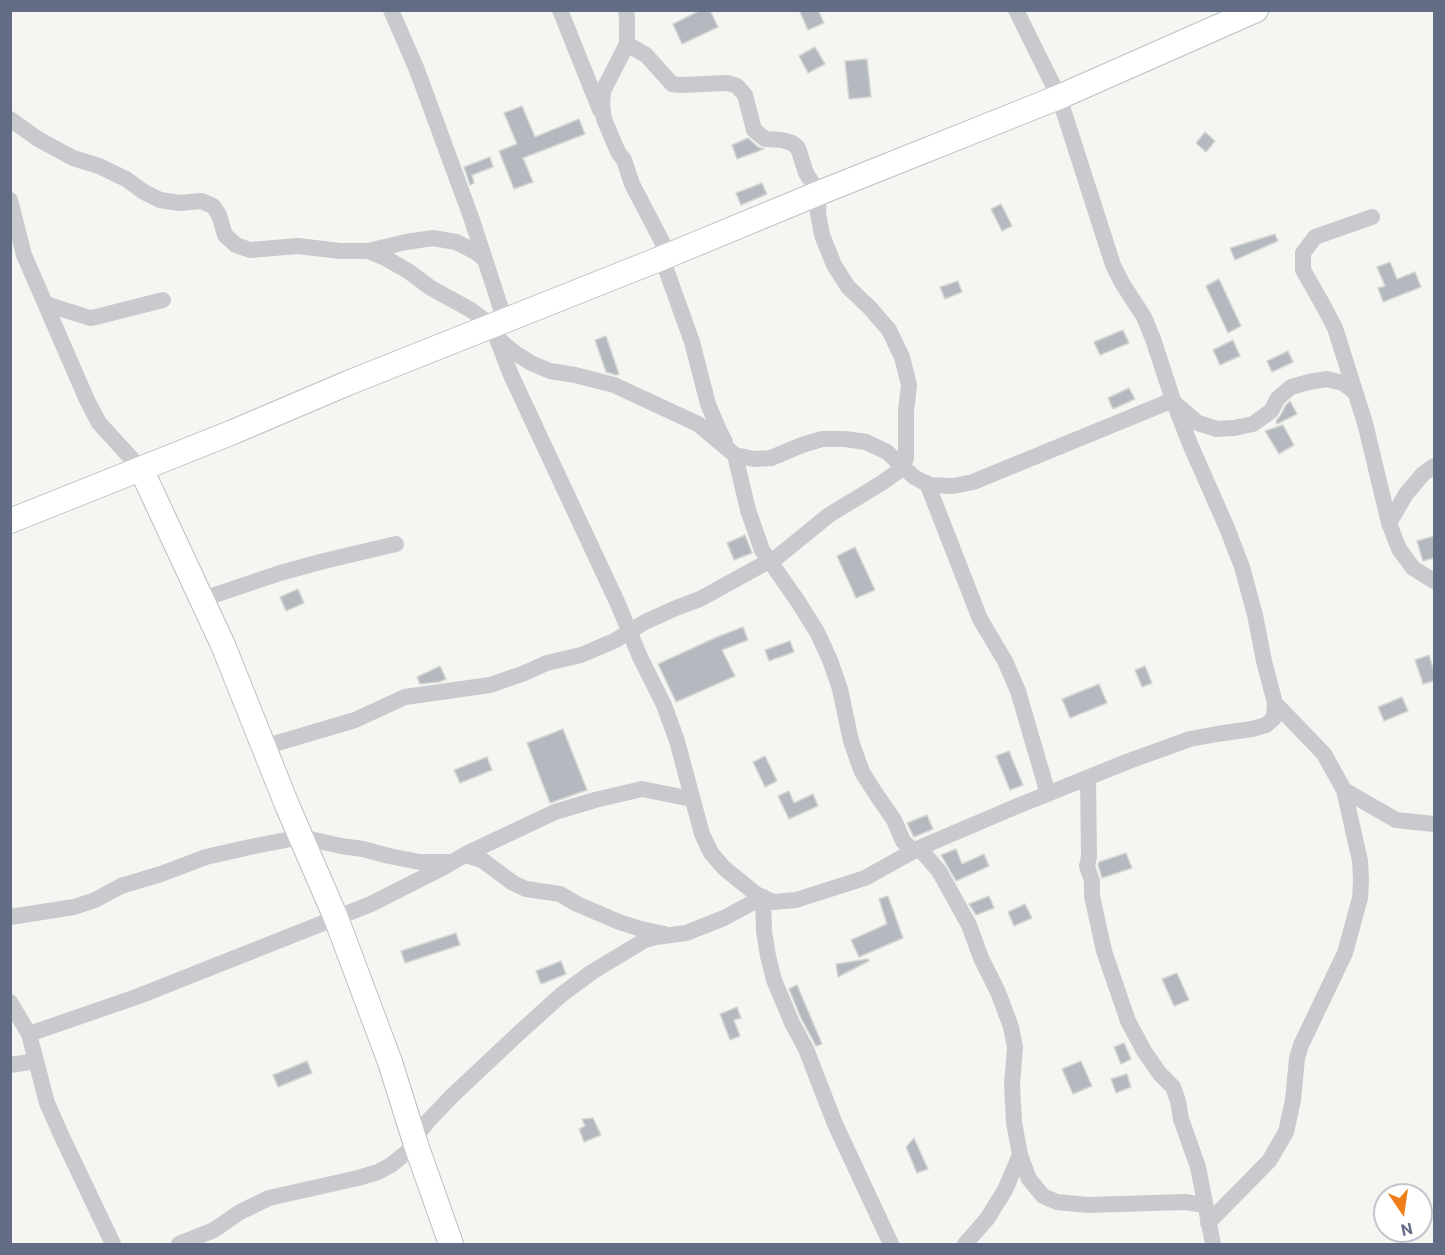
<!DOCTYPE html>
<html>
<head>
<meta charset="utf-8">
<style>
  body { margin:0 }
  #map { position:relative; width:1445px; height:1255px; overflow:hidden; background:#f5f6f2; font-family:Roboto,sans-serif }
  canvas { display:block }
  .frame { position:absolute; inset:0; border:12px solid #626d85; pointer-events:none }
  .north { position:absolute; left:1373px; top:1183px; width:60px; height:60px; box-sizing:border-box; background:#fff; border:2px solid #c0c5ce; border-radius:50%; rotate:167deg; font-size:16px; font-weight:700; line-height:24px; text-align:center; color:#626d85 }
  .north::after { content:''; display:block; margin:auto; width:21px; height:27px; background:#ef7d18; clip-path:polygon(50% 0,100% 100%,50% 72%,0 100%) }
</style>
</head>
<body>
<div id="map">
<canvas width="1445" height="1255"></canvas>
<div class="frame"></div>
<div class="north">N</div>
</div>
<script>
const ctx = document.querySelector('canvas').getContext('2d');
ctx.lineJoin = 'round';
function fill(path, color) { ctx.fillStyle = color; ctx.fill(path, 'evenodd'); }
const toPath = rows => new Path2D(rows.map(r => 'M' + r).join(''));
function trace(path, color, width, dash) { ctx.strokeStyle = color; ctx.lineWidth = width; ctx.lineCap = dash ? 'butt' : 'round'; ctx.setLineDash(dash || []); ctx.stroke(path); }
const building = toPath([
  [701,10,710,10,718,27,682,44,673,24,701,10],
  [799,10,818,10,824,23,808,30,799,10],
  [815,47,825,64,808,73,799,56,815,47],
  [867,59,871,97,849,99,845,61,867,59],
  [522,106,535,137,579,119,585,134,523,158,533,182,514,189,499,151,517,144,504,113,522,106],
  [1205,132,1215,141,1206,152,1196,143,1205,132],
  [748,138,758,147,764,149,737,159,732,145,748,138],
  [490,157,493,167,472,175,474,183,470,185,464,167,490,157],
  [762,183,767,194,741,205,736,193,762,183],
  [1001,204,1012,226,1002,231,991,209,1001,204],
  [1275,234,1278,241,1235,260,1230,248,1275,234],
  [1390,262,1397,279,1415,272,1421,287,1383,302,1378,288,1385,286,1377,267,1390,262],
  [1219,279,1241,326,1228,333,1206,286,1219,279],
  [958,281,962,292,945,299,940,287,958,281],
  [1123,330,1129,343,1100,355,1094,342,1123,330],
  [606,336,619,374,616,375,606,372,595,340,606,336],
  [1233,340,1240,356,1220,365,1213,350,1233,340],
  [1288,351,1293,362,1272,372,1267,361,1288,351],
  [1129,388,1135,399,1113,409,1108,398,1129,388],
  [1290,401,1297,414,1277,424,1276,421,1280,416,1286,405,1290,401],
  [1283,425,1294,445,1279,454,1265,431,1283,425],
  [745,535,752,553,734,560,727,543,745,535],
  [1434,536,1434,558,1423,561,1417,541,1434,536],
  [855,547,875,590,856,598,837,556,855,547],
  [298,589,304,603,286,611,280,597,298,589],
  [743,627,748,640,722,650,735,676,676,702,658,664,717,637,743,627],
  [790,641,794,652,769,661,765,650,790,641],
  [1429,655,1434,671,1434,681,1423,684,1415,660,1429,655],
  [440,666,446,679,439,682,420,684,417,677,440,666],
  [1145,666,1152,683,1142,687,1135,670,1145,666],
  [1099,684,1107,703,1070,718,1062,699,1099,684],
  [1402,697,1408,711,1384,721,1378,707,1402,697],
  [563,729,587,790,550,803,527,743,563,729],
  [1009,751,1023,785,1010,790,996,756,1009,751],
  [765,756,777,781,765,787,753,762,765,756],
  [487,757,492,770,460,783,454,770,487,757],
  [789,791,794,803,813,794,818,806,789,819,778,796,789,791],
  [927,815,933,829,914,837,907,823,927,815],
  [956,849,962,864,984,854,989,866,956,881,941,855,956,849],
  [1126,853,1132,868,1102,878,1098,865,1099,862,1126,853],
  [888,896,903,938,859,957,851,940,887,924,879,899,888,896],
  [989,896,994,908,976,915,969,904,989,896],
  [1025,904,1032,918,1014,926,1008,912,1025,904],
  [456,933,460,945,405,963,401,951,456,933],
  [868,959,869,961,838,977,836,964,868,959],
  [561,961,566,974,541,984,536,971,561,961],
  [1177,973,1189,1000,1174,1006,1162,979,1177,973],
  [797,985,822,1044,816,1046,801,1018,789,989,797,985],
  [737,1007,741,1018,734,1020,740,1036,730,1040,720,1014,737,1007],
  [1124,1043,1131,1059,1121,1064,1114,1047,1124,1043],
  [307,1061,312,1073,278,1087,273,1075,307,1061],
  [1081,1061,1092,1086,1073,1094,1062,1069,1081,1061],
  [1127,1074,1131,1087,1116,1093,1111,1079,1127,1074],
  [593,1118,601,1135,584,1142,579,1129,585,1126,582,1119,593,1118],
  [914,1138,928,1169,917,1173,906,1147,914,1138]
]);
const street = toPath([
  [391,10,417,70,471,217,505,321],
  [560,10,600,110],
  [626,10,627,19,627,44,603,91,602,105,604,119,618,152,624,160,632,184,669,255],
  [627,44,646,55,672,84,680,85,728,83,737,86,745,95,754,130,765,139,782,140,792,143,798,148,806,173,819,193,818,213,822,235,834,265,848,287,870,308,889,330,902,357,909,385,906,411,906,458,903,468,880,484,829,515,770,563],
  [10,119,38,139,73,158,99,166,126,179,144,192,160,200,180,203,201,201,213,206,219,215,225,235,236,245,250,250,298,246,340,251,368,251,387,259,408,271,431,288,471,310,492,326,511,375,618,604,640,657,664,705,677,741,702,834,711,853,724,868,756,894,773,902,796,900,865,878,919,848,1015,807,1129,761,1190,739,1217,734,1252,729,1266,725,1274,718,1275,703,1264,661,1255,615,1242,567,1227,528,1190,444,1173,400,1153,339,1144,317,1122,283,1113,265,1059,97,1016,10],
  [10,200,24,255,87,400,99,423,141,469],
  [1372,217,1315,237,1303,253,1303,270,1323,305,1335,328,1365,423,1389,523,1399,549,1413,568,1434,581],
  [368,251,406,242,433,238,456,242,476,252,485,260],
  [662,258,692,342,708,404,718,428,725,442],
  [46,304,90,318,96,317,163,300],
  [498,339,515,353,531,363,550,371,575,375,614,385,698,424,735,455,754,459,771,458,802,445,822,439,845,439,866,442,887,452,914,477,929,485,953,486,973,482,1173,400],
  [1177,405,1198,423,1217,429,1234,428,1253,424,1271,411,1278,398,1291,387,1309,382,1327,379,1343,383,1355,392],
  [735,455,748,510,762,550,797,600,817,632,830,660,840,689,851,741,862,772,876,794,894,820,903,841,913,851],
  [927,483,980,619,1005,661,1018,691,1048,794],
  [1389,523,1406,494,1423,474,1434,466],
  [203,599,280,573,324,561,396,544],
  [264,747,355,720,405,697,490,685,522,674,547,663,581,655,614,641,645,622,676,608,700,599,769,561],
  [1088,778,1089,857,1087,866,1092,881,1092,896,1104,951,1128,1021,1144,1051,1160,1074,1173,1087,1178,1101,1181,1119,1198,1167,1213,1244],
  [1344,790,1396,820,1434,824],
  [919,848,939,871,969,925,981,958,998,992,1011,1027,1015,1047,1012,1085,1014,1122,1020,1155,1029,1179,1043,1196,1057,1202,1088,1205,1185,1202,1205,1205],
  [465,855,482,860,513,883,526,889,560,894,577,904,619,922,641,929,665,934],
  [10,917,74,907,95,900,121,886,161,874,206,857,250,847,301,837,341,846,363,849,389,856,420,862,453,862],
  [10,1002,29,1034,47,1103,63,1139,113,1244],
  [29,1034,139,996,371,904,442,868,468,853,555,812,595,800,642,789,692,799],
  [10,1065,36,1061],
  [414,1139,428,1121,453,1095,519,1033,561,995,592,972,645,940,656,937,686,933,724,918,763,897,764,931,768,956,774,980,792,1023,806,1049,835,1124,857,1171,891,1244],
  [1208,1223,1269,1161,1286,1132,1293,1100,1297,1058,1301,1045,1345,953,1360,898,1361,881,1360,861,1344,790,1324,754,1275,703],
  [179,1244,214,1230,240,1212,269,1198,358,1178,378,1172,391,1165,416,1145],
  [965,1244,987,1219,1005,1190,1020,1155]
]);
const secondary = toPath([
  [141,469,223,645,287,805,336,918,390,1062,416,1145,451,1244],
  [10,521,233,432,348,383,662,258,819,193,1059,97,1256,10]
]);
fill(building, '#b4b8bf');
trace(building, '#d6d7d4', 1.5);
trace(secondary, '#bcbec4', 26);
trace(street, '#c8cace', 16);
trace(secondary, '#fff', 24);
</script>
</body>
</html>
